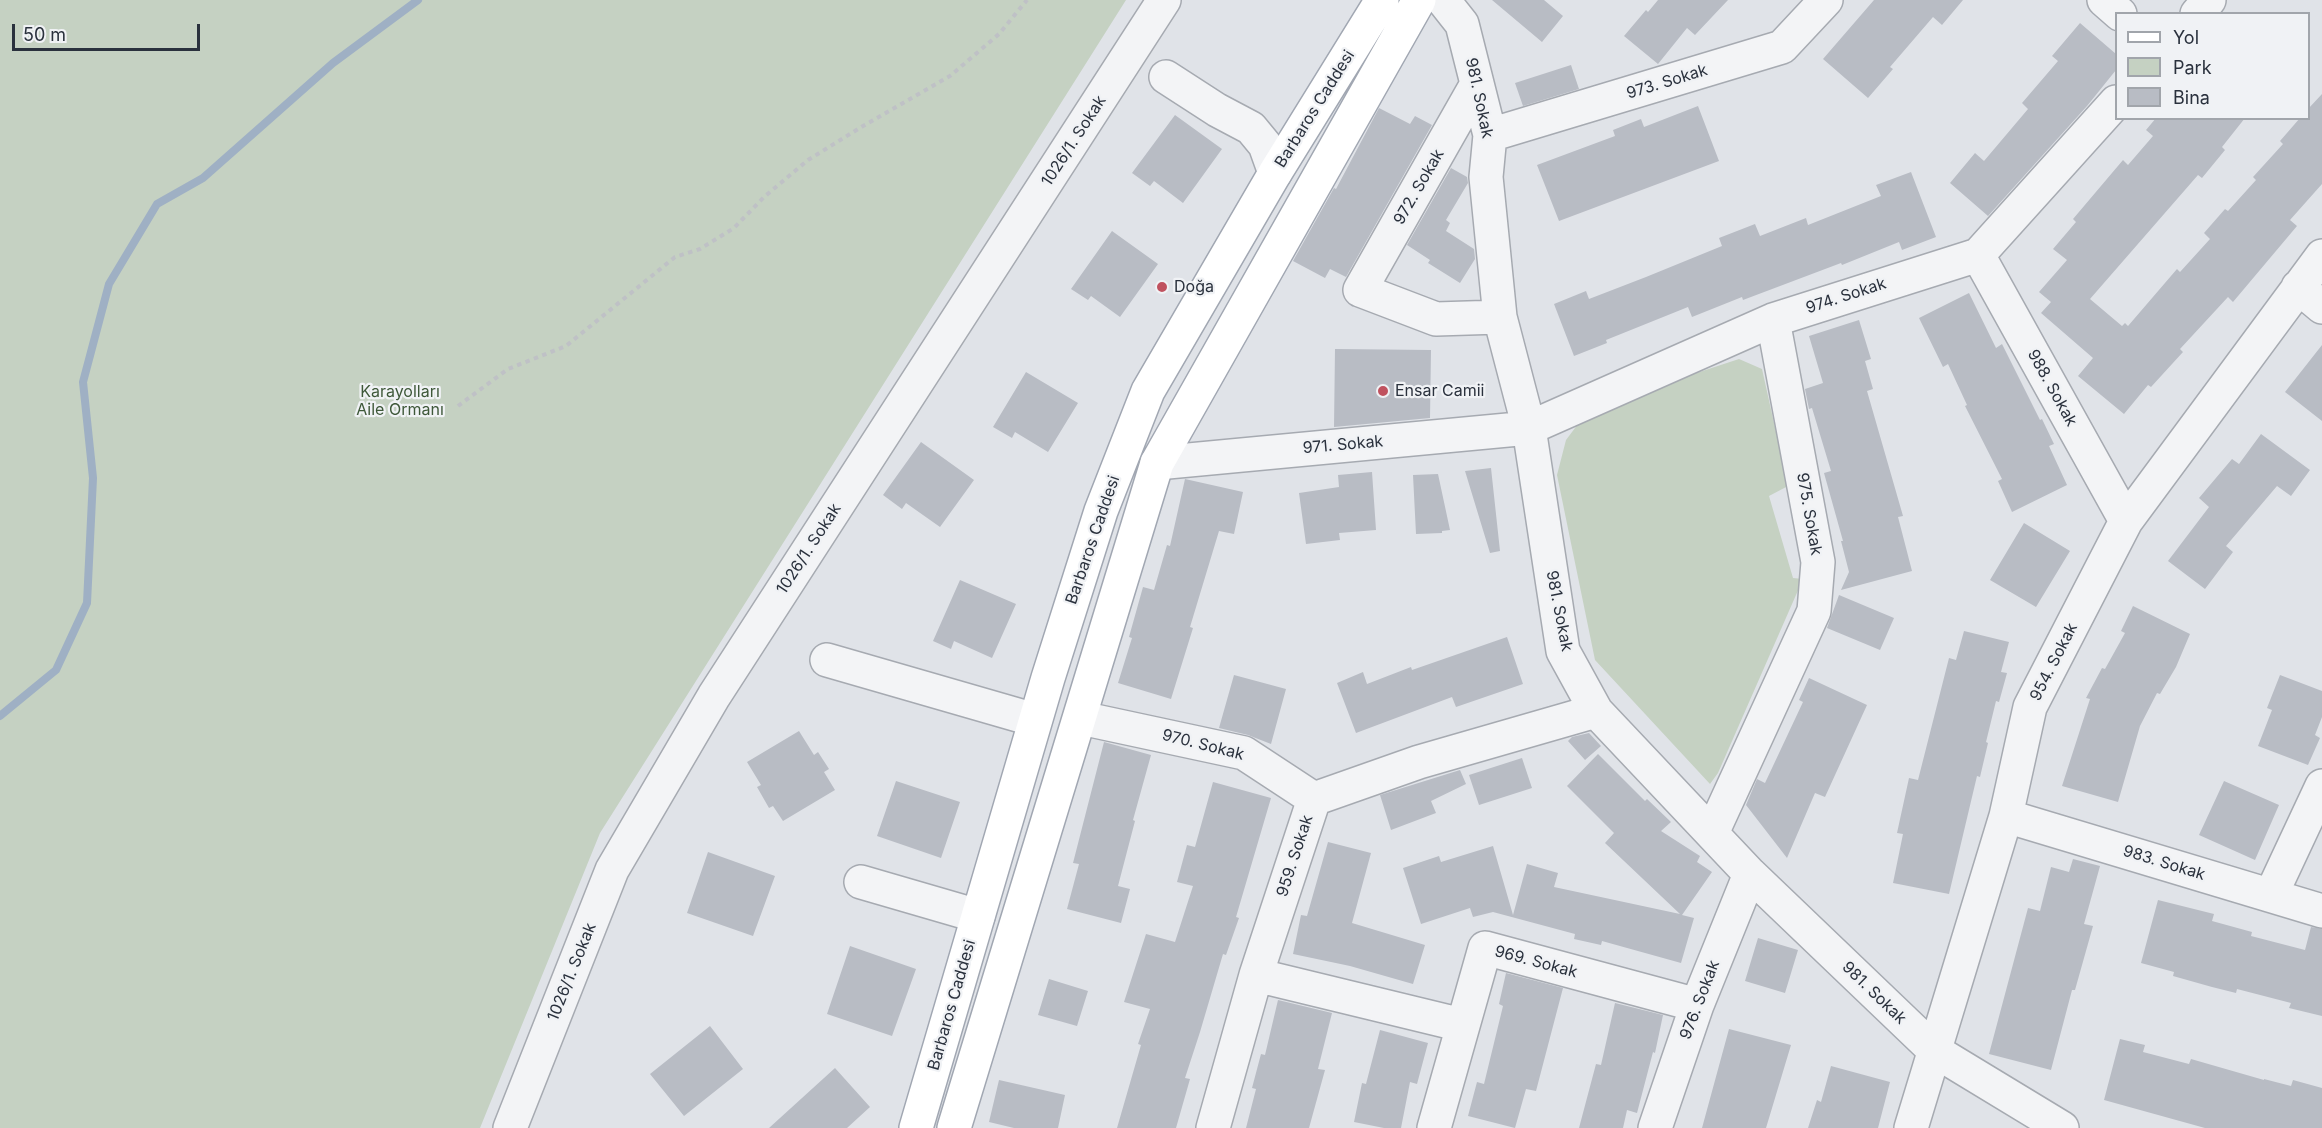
<!DOCTYPE html>
<html>
<head>
<meta charset="utf-8">
<style>
  body { margin:0 }
  #map { position:relative; width:2322px; height:1128px; overflow:hidden; background:#e0e3e8; font-family:Inter,sans-serif }
  canvas { display:block }
  .legend { position:absolute; left:2115px; top:12px; width:195px; height:108px; box-sizing:border-box; background:#f0f2f5; border:2px solid #a1a5ab; margin:0; padding:8px 10px; list-style:none; font-size:18px; color:#2a313d }
  .legend li { display:flex; align-items:center; gap:12px; height:30px }
  .legend b { width:30px; border:2px solid #a1a5ab }
  .scale { position:absolute; left:12px; top:24px; width:188px; height:27px; box-sizing:border-box; border:3px solid #2a313d; border-top:0; padding-left:8px; font-size:18px; line-height:21px; white-space:nowrap; color:#2a313d; -webkit-text-stroke:4px #f0f2f5; paint-order:stroke }
</style>
</head>
<body>
<div id="map">
<canvas width="2322" height="1128"></canvas>
<ul class="legend">
<li><b style="height:8px;background:#fff"></b>Yol</li>
<li><b style="height:16px;background:#c5d1c2"></b>Park</li>
<li><b style="height:16px;background:#b8bcc4"></b>Bina</li>
</ul>
<div class="scale">50 m</div>
</div>
<script>
const ctx = document.querySelector('canvas').getContext('2d');
ctx.lineJoin = 'round';
function fill(path, color) { ctx.fillStyle = color; ctx.fill(path, 'evenodd'); }
const toPath = rows => new Path2D(rows.map(r => 'M' + r).join(''));
function trace(path, color, width, dash) { ctx.strokeStyle = color; ctx.lineWidth = width; ctx.lineCap = dash ? 'butt' : 'round'; ctx.setLineDash(dash || []); ctx.stroke(path); }
function write(font, color, halo, rows, align = 'center') {
  ctx.font = font + ' Inter,sans-serif'; ctx.lineWidth = 4.5; ctx.setLineDash([]); ctx.textBaseline = 'middle'; ctx.strokeStyle = halo; ctx.fillStyle = color; for (const [text, x, y, turn = 0] of rows) {
    ctx.save(); ctx.translate(x, y); ctx.rotate((+turn || 0) * Math.PI / 180); ctx.textAlign = isNaN(turn) ? turn : align; if (halo) ctx.strokeText(text, 0, 0); ctx.fillText(text, 0, 0); ctx.restore();
  }
}
const green = toPath([
  [0,0,1126,0,600,833,480,1128,0,1128],
  [1739,359,1762,369,1788,486,1769,496,1793,578,1803,579,1718,773,1710,784,1595,660,1557,475,1566,440,1590,408]
]);
const stream = toPath([
  [0,716,56,670,87,603,93,478,83,382,109,284,157,204,203,178,333,63,418,0]
]);
const building = toPath([
  [1492,0,1544,0,1563,16,1542,42],
  [1658,0,1728,0,1695,35,1687,28,1658,64,1624,36,1646,10,1648,12],
  [1874,0,1963,0,1942,25,1933,17,1890,67,1893,69,1868,98,1823,59],
  [2080,23,2116,54,2116,70,2087,106,1988,216,1950,183,1975,153,1984,161,2028,109,2022,103,2058,61,2052,56],
  [1571,65,1579,89,1523,106,1515,83],
  [2322,94,2322,184,2290,220,2297,226,2233,302,2228,297,2180,349,2183,352,2151,387,2148,385,2124,414,2078,376,2093,358,2041,313,2051,302,2039,292,2067,260,2053,249,2076,222,2073,219,2123,160,2128,165,2153,136,2146,130,2156,118,2245,118,2222,147,2225,150,2202,178,2198,175,2090,299,2122,326,2125,323,2128,326,2177,269,2180,272,2210,239,2204,233,2225,209,2228,211,2256,180,2253,177,2283,144,2280,141,2300,118,2308,118,2308,109],
  [1698,106,1719,161,1559,221,1537,165,1615,136,1613,130,1641,119,1644,127],
  [1379,108,1410,124,1415,116,1432,125,1346,277,1330,269,1325,278,1293,261,1334,188,1336,189],
  [1175,115,1222,149,1183,203,1154,181,1150,186,1132,173],
  [1451,168,1467,177,1468,183,1446,220,1450,223,1446,231,1474,249,1475,259,1460,283,1428,263,1430,260,1407,245],
  [1911,172,1936,237,1902,250,1899,242,1842,265,1841,263,1743,300,1742,297,1692,317,1688,307,1606,340,1607,343,1574,356,1554,304,1586,291,1589,299,1646,277,1722,246,1719,238,1755,224,1760,236,1806,218,1808,225,1881,196,1876,185],
  [1112,231,1158,264,1120,317,1091,296,1088,300,1071,289],
  [1969,293,1996,348,2002,344,2040,420,2042,419,2054,444,2049,446,2067,485,2012,512,1998,481,2002,479,1965,406,1967,405,1948,364,1943,367,1919,318],
  [1859,320,1871,359,1865,361,1873,389,1867,391,1903,516,1898,517,1912,571,1841,590,1849,572,1841,541,1843,541,1824,473,1831,471,1812,408,1809,409,1805,389,1823,383,1809,336],
  [2322,345,2322,421,2285,392],
  [1335,349,1431,350,1430,418,1334,427],
  [1026,372,1078,403,1048,452,1015,432,1012,438,993,427],
  [2261,434,2310,470,2291,496,2277,486,2226,546,2233,552,2205,589,2168,561,2209,507,2199,498,2232,459,2239,464],
  [921,442,974,480,940,527,906,503,902,509,883,495],
  [1491,468,1500,551,1490,553,1465,471],
  [1372,472,1376,530,1339,533,1340,540,1306,544,1299,493,1339,487,1338,475],
  [1438,474,1450,530,1442,531,1442,533,1416,534,1413,475],
  [1185,479,1243,492,1234,534,1219,531,1190,627,1193,628,1171,699,1118,683,1132,638,1129,637,1143,587,1154,590,1167,545,1170,546],
  [2024,523,2070,551,2036,607,1990,580],
  [960,580,1016,604,992,658,954,641,951,649,933,641],
  [1839,595,1894,618,1880,650,1827,628],
  [2133,606,2190,634,2176,667,2160,694,2157,693,2140,726,2118,802,2062,786,2090,699,2086,698,2102,668,2105,669,2125,633,2121,631],
  [1964,631,2009,642,2001,672,2007,673,1999,702,1996,701,1986,742,1988,743,1980,777,1977,776,1949,894,1893,883,1903,834,1897,833,1909,778,1918,780,1949,658,1956,660],
  [1507,637,1523,684,1456,707,1452,697,1356,733,1337,683,1363,672,1367,684,1411,667,1412,670],
  [1234,675,1286,689,1271,744,1248,735,1219,728],
  [2280,675,2322,691,2322,717,2315,735,2320,738,2308,765,2258,746,2272,710,2267,708],
  [1809,678,1867,705,1825,797,1815,793,1787,858,1746,805,1757,779,1765,783,1803,702,1799,700],
  [799,731,814,755,818,752,829,769,824,772,835,790,783,821,773,806,769,808,757,787,761,785,747,762],
  [1589,733,1601,746,1585,760,1568,741,1572,737],
  [1104,742,1151,755,1133,820,1135,821,1118,886,1130,889,1121,923,1067,909,1079,864,1073,863],
  [1598,754,1645,801,1647,799,1671,822,1661,831,1700,856,1697,862,1712,872,1682,915,1694,918,1681,963,1602,941,1601,945,1574,939,1575,934,1493,912,1473,917,1470,908,1421,924,1403,868,1439,856,1441,862,1493,846,1513,915,1527,864,1558,873,1554,887,1680,914,1605,843,1614,833,1567,786],
  [1522,758,1532,788,1479,805,1469,775],
  [1460,770,1466,784,1431,801,1436,813,1391,830,1380,795],
  [896,781,960,802,941,858,877,836],
  [2224,781,2279,805,2255,860,2199,835],
  [1213,782,1271,798,1236,917,1239,918,1226,955,1223,954,1200,1032,1185,1078,1190,1079,1176,1128,1117,1128,1141,1045,1138,1044,1150,1009,1124,1002,1146,934,1175,942,1193,886,1177,882,1187,845,1195,847],
  [1328,842,1371,853,1352,923,1425,945,1413,984,1350,966,1293,954,1301,915,1307,916],
  [708,852,775,876,753,936,687,913],
  [2073,859,2100,866,2084,924,2093,926,2075,990,2072,990,2051,1070,1989,1054,2028,908,2040,911,2051,867,2069,872],
  [2158,900,2214,914,2212,921,2252,932,2251,936,2305,950,2311,927,2322,929,2322,1016,2289,1008,2291,1003,2237,989,2236,993,2212,987,2173,976,2174,972,2141,963],
  [1758,938,1798,950,1785,993,1745,981],
  [850,946,916,969,892,1036,827,1014],
  [1506,973,1563,988,1536,1091,1526,1089,1515,1128,1468,1116,1477,1082,1484,1084,1503,1006,1499,1004],
  [1049,979,1088,991,1077,1026,1038,1015],
  [1278,1000,1332,1013,1318,1069,1325,1070,1309,1128,1246,1128,1256,1089,1252,1088,1261,1054,1265,1055],
  [1615,1003,1663,1015,1655,1053,1653,1052,1637,1113,1627,1110,1623,1128,1579,1128,1596,1064,1601,1065],
  [710,1026,743,1069,684,1116,650,1074],
  [1729,1029,1791,1045,1766,1128,1702,1128],
  [1380,1030,1428,1043,1417,1084,1410,1082,1401,1128,1384,1128,1354,1122,1362,1083,1366,1084],
  [2120,1039,2145,1045,2143,1052,2189,1064,2191,1059,2264,1080,2264,1079,2291,1086,2293,1080,2322,1088,2322,1128,2205,1128,2104,1100],
  [1831,1066,1890,1082,1878,1128,1808,1128,1817,1100,1821,1102],
  [835,1068,870,1107,847,1128,769,1128],
  [999,1080,1065,1095,1058,1128,1014,1128,989,1122]
]);
const path = toPath([
  [458,406,508,369,566,346,675,257,700,249,734,228,764,197,808,160,863,126,950,76,999,34,1027,0]
]);
const minor = toPath([
  [1443,0,1462,24,1490,135,1486,177,1500,317,1529,428,1563,651,1596,711,1750,874,1935,1051,2062,1128],
  [2104,0,2120,14],
  [2197,14,2209,0],
  [1166,77,1217,110,1251,128,1265,145,1275,173],
  [1477,84,1360,290,1436,319,1500,317],
  [1490,135,1782,47,1826,0],
  [1978,255,2126,521],
  [2298,287,2322,307],
  [1157,463,1529,428,1773,320,1978,255,2116,102],
  [827,660,1035,720],
  [1081,718,1244,753,1314,799],
  [1314,799,1419,762,1596,711],
  [2006,816,2322,911],
  [1712,833,1814,611,1818,562,1773,320],
  [861,882,978,916],
  [2271,895,2322,786],
  [1256,975,1462,1025],
  [510,1128,612,870,714,696,1164,0],
  [1213,1128,1256,975,1314,799],
  [1434,1128,1485,948,1697,1005],
  [1655,1128,1697,1005,1750,874],
  [1911,1128,2006,816,2030,707,2126,521,2322,256]
]);
const major = toPath([
  [916,1128,1048,678,1101,511,1148,391,1275,173,1382,0],
  [954,1128,1157,463,1419,0]
]);
const markers = [
  [1162,287,6,"#c0525f"],
  [1383,391,6,"#c0525f"]
];
const streetNames = [
  ["973. Sokak",1667,82,-17],
  ["981. Sokak",1479,98,78],
  ["Barbaros Caddesi",1315,109,-58],
  ["1026/1. Sokak",1074,141,-57],
  ["972. Sokak",1419,187,-60],
  ["974. Sokak",1846,296,-18],
  ["988. Sokak",2052,388,61],
  ["971. Sokak",1343,445,-5],
  ["975. Sokak",1809,514,80],
  ["Barbaros Caddesi",1093,540,-71],
  ["1026/1. Sokak",809,549,-57],
  ["981. Sokak",1559,611,79],
  ["954. Sokak",2054,662,-63],
  ["970. Sokak",1203,745,14],
  ["959. Sokak",1295,856,-72],
  ["983. Sokak",2164,863,17],
  ["969. Sokak",1536,962,15],
  ["1026/1. Sokak",572,972,-68],
  ["981. Sokak",1874,993,44],
  ["976. Sokak",1700,1000,-69],
  ["Barbaros Caddesi",952,1005,-74]
];
const poiNames = [
  ["Doğa",1174,287],
  ["Ensar Camii",1395,391]
];
const parkNames = [
  ["Karayolları",400,392],
  ["Aile Ormanı",400,410]
];
fill(green, '#c5d1c2');
trace(stream, '#9fb0c4', 8);
fill(building, '#b8bcc4');
trace(minor, '#a6aab1', 36);
trace(major, '#a1a7b2', 36);
trace(path, '#bfc1c6', 4, [4.5, 4.5]);
trace(minor, '#f3f4f6', 33);
trace(major, '#fff', 33);
for (const [x, y, r, color] of markers) { const dot = new Path2D(); dot.arc(x, y, r, 0, 2 * Math.PI); ctx.fillStyle = color; ctx.fill(dot); trace(dot, '#f0f2f5', 2); }
write('16px', '#2a313d', '#f0f2f5', streetNames);
write('16px', '#2a313d', '#f0f2f5', poiNames, 'left');
write('16px', '#3e5839', '#f0f2f5', parkNames);
</script>
</body>
</html>
